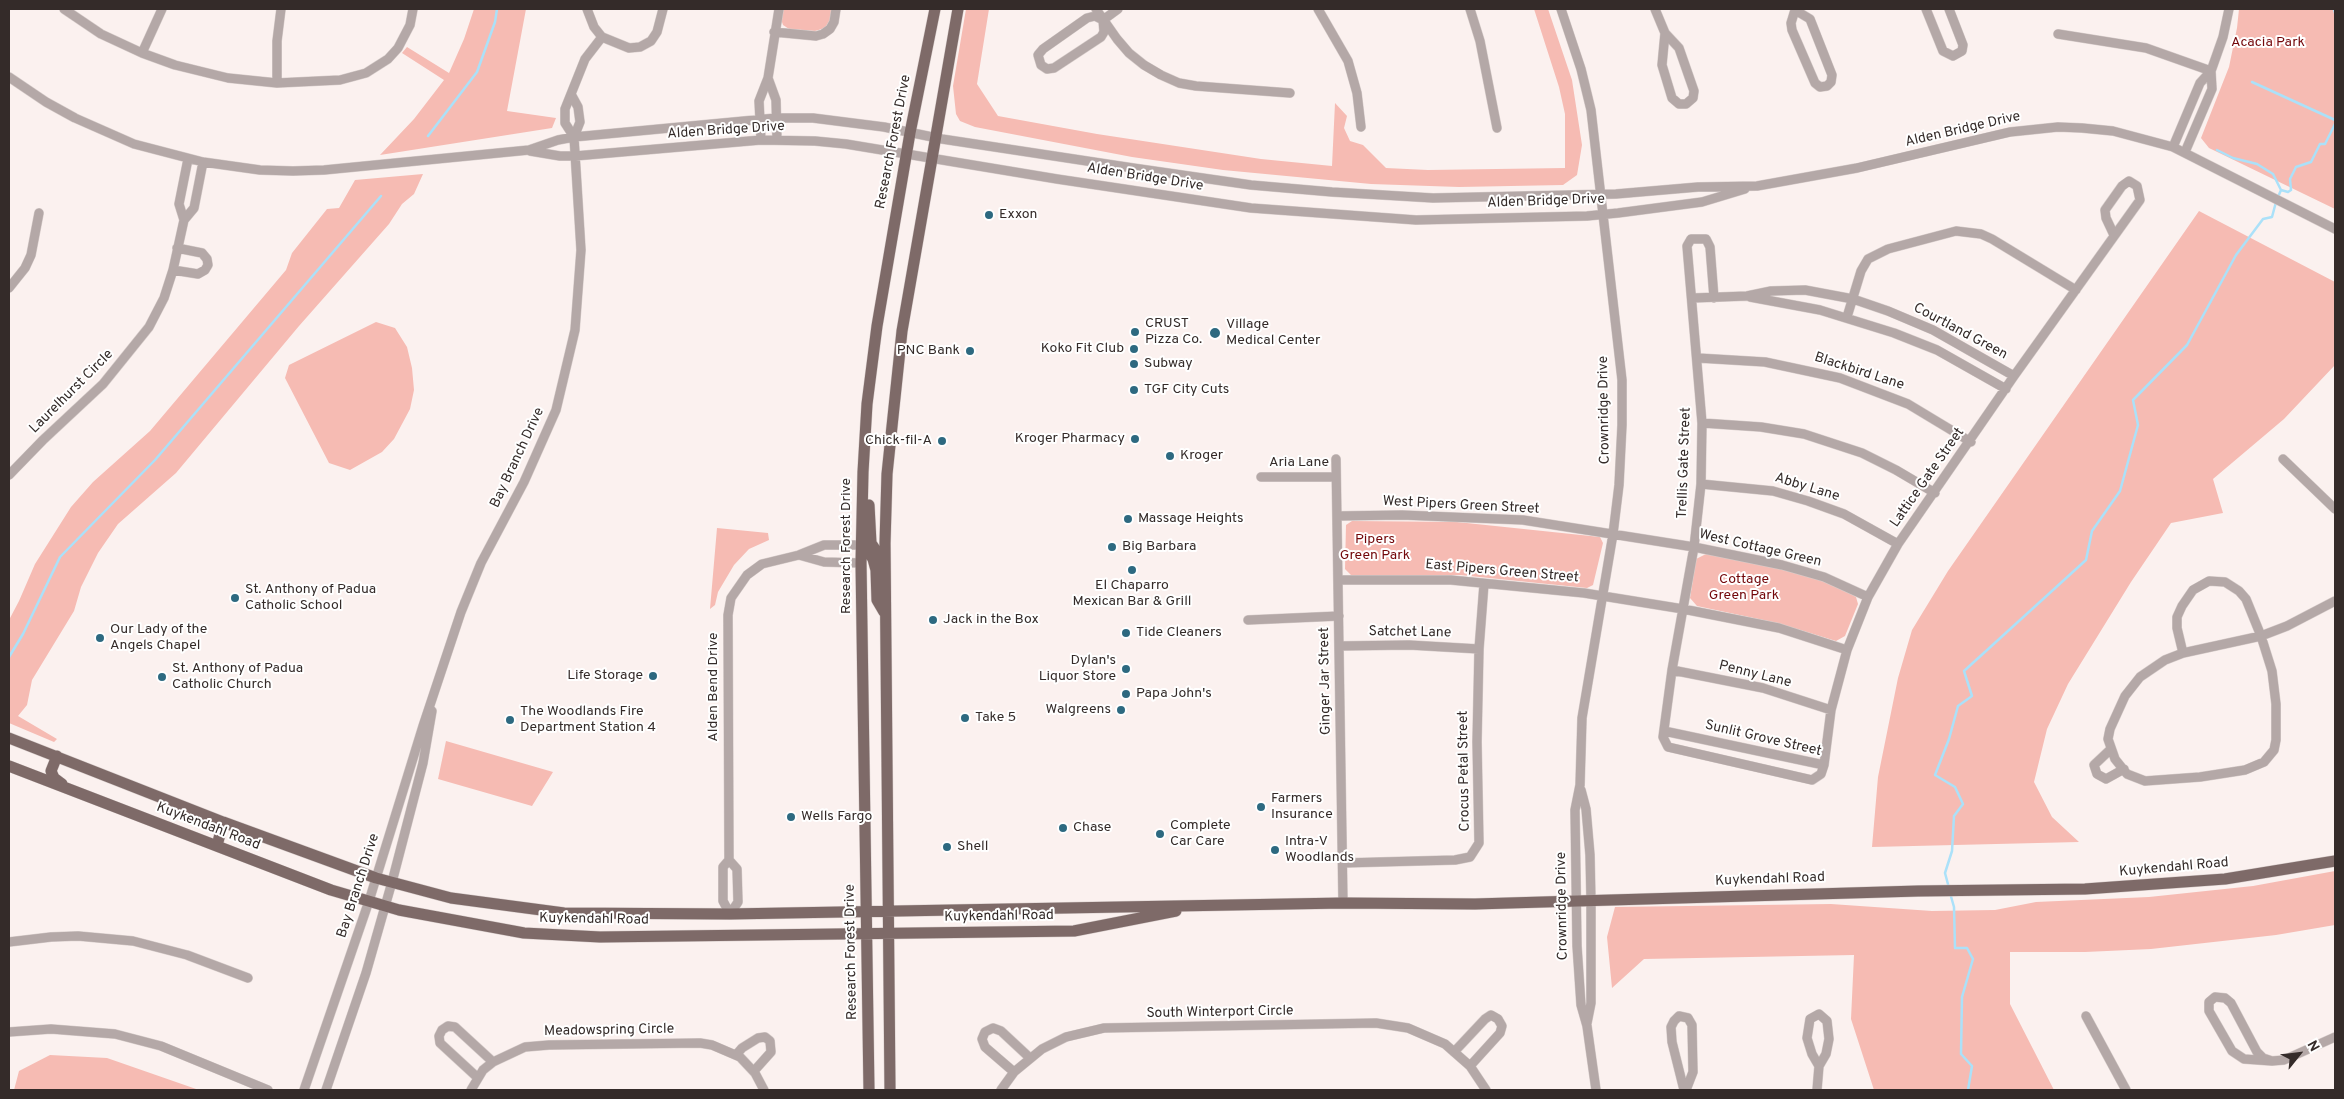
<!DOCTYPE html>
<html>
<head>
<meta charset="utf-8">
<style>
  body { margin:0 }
  #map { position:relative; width:2344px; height:1099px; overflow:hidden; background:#fbf1ef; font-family:Overpass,sans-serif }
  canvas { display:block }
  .frame { position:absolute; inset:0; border:10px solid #342b29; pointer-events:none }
  .north { position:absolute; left:2274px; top:1029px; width:50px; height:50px; -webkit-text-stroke:4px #fff; paint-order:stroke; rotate:61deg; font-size:14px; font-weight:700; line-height:20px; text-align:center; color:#342b29 }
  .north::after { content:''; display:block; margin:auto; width:18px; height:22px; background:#342b29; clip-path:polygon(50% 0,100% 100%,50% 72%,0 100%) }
</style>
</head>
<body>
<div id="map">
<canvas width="2344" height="1099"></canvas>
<div class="frame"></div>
<div class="north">N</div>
</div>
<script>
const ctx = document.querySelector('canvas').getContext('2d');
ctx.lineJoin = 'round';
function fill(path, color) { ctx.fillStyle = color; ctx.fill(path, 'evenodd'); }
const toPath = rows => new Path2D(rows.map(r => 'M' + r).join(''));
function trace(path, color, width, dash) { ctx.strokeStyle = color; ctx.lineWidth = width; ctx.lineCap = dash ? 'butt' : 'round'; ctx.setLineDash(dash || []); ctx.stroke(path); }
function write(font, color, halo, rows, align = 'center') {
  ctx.font = font + ' Overpass,sans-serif'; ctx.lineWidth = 4; ctx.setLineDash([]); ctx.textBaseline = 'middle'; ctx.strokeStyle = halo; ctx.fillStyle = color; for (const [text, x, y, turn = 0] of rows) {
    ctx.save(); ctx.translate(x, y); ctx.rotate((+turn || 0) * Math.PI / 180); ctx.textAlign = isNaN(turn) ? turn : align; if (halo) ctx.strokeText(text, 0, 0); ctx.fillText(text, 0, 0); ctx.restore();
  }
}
const green = toPath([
  [474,9,526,9,507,111,556,118,552,128,380,155,414,119,444,80,402,53,407,47,449,73,464,39],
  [783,9,832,9,830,20,825,28,815,31,789,29,783,25,781,19],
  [966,9,989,9,977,84,998,116,1097,134,1261,159,1332,166,1335,103,1347,116,1344,128,1350,141,1363,145,1386,168,1428,170,1565,168,1565,114,1559,87,1534,9,1548,9,1572,80,1582,145,1577,175,1563,185,1459,187,1371,184,1223,170,1132,157,975,127,960,121,956,114,953,86],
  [2239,9,2335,9,2335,209,2209,148,2201,138,2229,67,2237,28],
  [423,174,414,194,402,204,389,224,299,326,176,473,118,524,98,553,81,587,74,611,32,680,27,705,18,716,57,739,54,742,9,723,9,620,19,601,35,564,71,507,93,482,150,431,286,270,292,253,327,209,339,208,355,180],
  [2199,211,2335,282,2335,365,2284,419,2213,479,2223,513,2171,523,2131,582,2068,684,2047,729,2034,782,2052,817,2079,842,1872,847,1878,777,1898,678,1912,630,1948,571],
  [376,322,395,328,407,347,412,368,414,390,410,409,394,439,382,452,350,470,329,463,285,378,289,365],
  [1352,521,1457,522,1600,537,1603,543,1593,585,1587,588,1460,575,1351,575,1345,569,1346,525],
  [717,528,768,533,769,540,749,549,734,565,718,592,715,605,710,609],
  [1708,553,1794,572,1834,584,1856,597,1858,604,1845,636,1836,641,1777,623,1697,606,1690,598,1696,559],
  [446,741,553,772,532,806,438,779],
  [2335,871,2335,925,2276,935,2151,949,2085,952,2010,952,2010,1004,2054,1090,1874,1090,1851,1019,1854,955,1644,959,1612,988,1607,937,1615,907,1831,904,1932,911,1995,910,2036,902,2149,897,2253,886],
  [50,1055,107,1058,199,1090,14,1090,19,1071]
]);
const stream = toPath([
  [2334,9,2335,13],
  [2252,82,2335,120],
  [428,136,477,72,495,22,497,9],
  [2217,150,2233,158,2257,164,2273,174,2281,190],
  [2278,197,2281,190,2288,192,2291,190,2290,179,2296,167,2311,162,2320,144,2325,144,2335,124],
  [9,657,23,634,60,557,155,460,381,196],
  [1949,888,1945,873,1952,851,1954,816,1963,804,1955,787,1935,775,1949,739,1958,706,1972,696,1964,671,2086,560,2092,531,2120,491,2138,425,2133,400,2187,345,2236,255,2263,219,2272,217,2276,202],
  [1950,893,1954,907,1955,948,1967,948,1973,959,1962,997,1961,1054,1972,1066,1968,1090]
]);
const minor = toPath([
  [64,9,101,34,142,53,175,65,228,78,277,83,340,80,366,73,388,59,398,48,410,25,413,9],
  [587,9,594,27,602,37,629,48,640,47,651,41,657,32,663,9],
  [1096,9,1117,39,1129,53,1144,65,1161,75,1179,83,1196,86,1290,93],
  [1318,9,1348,61,1357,93,1361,127],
  [1470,9,1480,41,1497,128],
  [1561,9,1581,69,1591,110,1622,380,1622,425,1619,485,1613,534,1582,718,1580,785,1575,810,1577,946,1581,1005,1587,1026,1596,1090],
  [1655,9,1665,33],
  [1926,9,1943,51,1953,56,1962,51,1963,45,1949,9],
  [1795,10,1810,19,1832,75,1831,82,1827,86,1820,87,1815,83,1792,30,1791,23,1795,10],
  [1095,16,1103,20,1104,32,1101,37,1054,68,1047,69,1041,65,1038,55,1043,49,1087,18,1095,16],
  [1103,20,1118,9],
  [774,32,816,36,823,34,830,29,834,22,836,9],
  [1665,33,1679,48,1694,91,1693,98,1686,104,1679,104,1672,98,1662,65,1665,33],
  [2058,34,2146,48,2211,71],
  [142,53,162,9],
  [9,77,46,102,75,118,134,144,203,162,260,170,293,171,324,170,529,150,558,140,574,137,776,118,813,118,884,127,942,139,1133,168,1251,185,1332,192,1433,198,1616,194,1698,187,1757,186,1857,168,2010,132,2058,127,2082,128,2113,131,2173,147,2335,229],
  [768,78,776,100,777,140],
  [277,83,277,41,281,9],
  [572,96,578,107,580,122,574,137],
  [761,140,759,101,768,78,779,9],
  [2173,147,2200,83,2211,71],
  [530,151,560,156,575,156,761,140,815,141,846,144,1057,179,1251,208,1416,220,1587,216,1618,213,1702,202,1745,189],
  [2185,152,2212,89,2211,71,2223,37,2229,9],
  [184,220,179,204,188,159],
  [173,270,198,274,205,270,208,265,207,259,202,253,177,248],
  [9,288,25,268,31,255,39,213],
  [1750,297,1820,310,1894,333,1937,350,2006,389],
  [1693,298,1747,296,1771,291,1805,290,1853,299,1888,311,1933,330,2014,376],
  [1714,298,1710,247,1706,239,1691,239,1687,246,1702,423,1701,484,1694,547,1672,670,1663,737,1668,747,1812,780,1821,774,1824,765,1831,710,1847,650,1868,597,1898,544,2014,376,2140,200,2137,186,2129,181,2122,186,2105,210,2106,218,2114,235],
  [1847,317,1861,271,1868,259,1888,249,1956,231,1981,234,1992,239,2076,290],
  [1698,358,1765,362,1840,378,1908,404,1971,442],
  [1702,423,1761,427,1804,434,1862,453,1896,470,1935,493],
  [1336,459,1343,903],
  [2283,459,2335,509],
  [9,475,43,440,103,384,149,327,164,298,173,270,184,220,194,208,203,162],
  [1261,477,1336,477],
  [1701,484,1773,491,1808,501,1844,514,1898,544],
  [1337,516,1402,515,1523,520,1694,547,1782,565,1824,577,1868,597],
  [799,555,824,562,861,563],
  [1338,580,1451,580,1584,593,1683,609,1779,628,1847,650],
  [1248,620,1339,616],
  [1339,646,1409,645,1479,649],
  [2183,653,2177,628,2177,617,2182,606,2193,590,2209,581,2225,582,2239,591,2246,599,2261,636,2272,671,2276,704,2276,740,2274,750,2264,762,2245,770,2200,777,2145,781,2127,774,2115,759,2108,739,2110,729,2125,696,2140,677,2165,660,2183,653,2261,636,2287,626,2335,601],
  [1672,670,1763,688,1831,710],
  [1664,731,1824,765],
  [2111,749,2094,765,2097,774,2106,779,2124,769],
  [1581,790,1586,809,1590,855,1591,901,1591,1003,1587,1023],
  [729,860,723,867,723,901,730,914],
  [1343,863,1455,860,1470,857,1479,843,1477,742,1479,649,1484,584],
  [730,914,738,902,737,869,729,860,728,615,731,598,747,575,762,564,799,555,824,545,861,545],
  [9,942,51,937,78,936,133,941,187,955,248,978],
  [2086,1016,2126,1090],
  [9,1032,51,1029,115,1034,161,1046,268,1090],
  [1454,1052,1485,1019,1491,1015,1498,1019,1502,1026,1500,1033,1470,1066],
  [736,1055,742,1048,758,1038,765,1037,770,1041,771,1052,754,1071],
  [2272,1061,2263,1058,2257,1052,2231,1003,2225,998,2215,997,2209,1002,2209,1011,2232,1051,2244,1059,2272,1061,2284,1060,2335,1037],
  [1014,1072,985,1047,982,1039,985,1032,993,1028,1001,1031,1030,1058],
  [478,1078,440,1043,439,1036,442,1030,448,1026,455,1027,493,1062],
  [304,1090,369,901,423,726,461,612,481,563,524,482,556,410,575,330,581,250,574,137,565,123,565,109,585,59,602,37],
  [326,1090,366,973,392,882,423,763,432,711],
  [471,1090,483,1070,493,1062,525,1047,549,1045,700,1043,712,1045,740,1057,755,1073,764,1090],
  [1001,1090,1014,1072,1042,1049,1066,1037,1104,1028,1376,1023,1408,1028,1445,1044,1470,1066,1486,1090],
  [1684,1090,1672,1042,1671,1027,1674,1021,1679,1016,1688,1018,1692,1025,1693,1072,1686,1090],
  [1817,1090,1819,1066,1826,1054,1829,1039,1827,1021,1819,1014,1810,1019,1807,1038,1812,1054,1819,1066]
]);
const major = toPath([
  [869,505,871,543,885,564],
  [867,550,873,559,876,570,877,600,884,612],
  [9,738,223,822,376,878,451,898,564,913,730,914,1343,903,1475,904,1918,891,2085,889,2225,879,2335,861],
  [57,756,51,771,54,778,62,784],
  [9,766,331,890,399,910,524,933,600,937,1074,931,1176,911],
  [217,846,223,822],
  [869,1090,861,563,863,472,867,404,877,326,910,133,935,9],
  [890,1090,885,543,887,474,902,331,958,9]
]);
const markers = [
  [989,215,5,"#2d6980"],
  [1135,332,5,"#2d6980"],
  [1215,333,6,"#2d6980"],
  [1134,349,5,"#2d6980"],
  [970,351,5,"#2d6980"],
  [1134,364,5,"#2d6980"],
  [1134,390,5,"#2d6980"],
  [1135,439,5,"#2d6980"],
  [942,441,5,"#2d6980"],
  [1170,456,5,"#2d6980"],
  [1128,519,5,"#2d6980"],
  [1112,547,5,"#2d6980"],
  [1132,570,5,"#2d6980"],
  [235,598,5,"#2d6980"],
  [933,620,5,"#2d6980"],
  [1126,633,5,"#2d6980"],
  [100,638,5,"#2d6980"],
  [1126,669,5,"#2d6980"],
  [653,676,5,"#2d6980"],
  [162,677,5,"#2d6980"],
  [1126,694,5,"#2d6980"],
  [1121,710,5,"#2d6980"],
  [965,718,5,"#2d6980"],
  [510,720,5,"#2d6980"],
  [1261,807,5,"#2d6980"],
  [791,817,5,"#2d6980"],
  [1063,828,5,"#2d6980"],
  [1160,834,5,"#2d6980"],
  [947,847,5,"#2d6980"],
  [1275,850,5,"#2d6980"]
];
const parkNames = [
  ["Acacia Park",2268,43],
  ["Pipers",1375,540],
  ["Green Park",1375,556],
  ["Cottage",1744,580],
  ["Green Park",1744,596]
];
const streetNames = [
  ["Alden Bridge Drive",1963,130,-13],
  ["Alden Bridge Drive",726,131,-4],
  ["Research Forest Drive",894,142,-79],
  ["Alden Bridge Drive",1145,178,9],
  ["Alden Bridge Drive",1546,202,-2],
  ["Courtland Green",1960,332,28],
  ["Blackbird Lane",1859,372,18],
  ["Laurelhurst Circle",72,392,-45],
  ["Crownridge Drive",1605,410,-91],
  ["Bay Branch Drive",518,458,-65],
  ["Aria Lane",1299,463],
  ["Trellis Gate Street",1685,463,-88],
  ["Lattice Gate Street",1928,478,-55],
  ["Abby Lane",1807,488,17],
  ["West Pipers Green Street",1461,506,3],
  ["Research Forest Drive",847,546,-90],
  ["West Cottage Green",1760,549,13],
  ["East Pipers Green Street",1502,572,5],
  ["Satchet Lane",1410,633,1],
  ["Penny Lane",1755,675,14],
  ["Ginger Jar Street",1326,681,-91],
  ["Alden Bend Drive",714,687,-90],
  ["Sunlit Grove Street",1763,739,13],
  ["Crocus Petal Street",1465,771,-91],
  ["Kuykendahl Road",208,827,21],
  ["Kuykendahl Road",2174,868,-5],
  ["Kuykendahl Road",1770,880,-2],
  ["Bay Branch Drive",359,886,-72],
  ["Crownridge Drive",1563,906,-91],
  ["Kuykendahl Road",999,917,-1],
  ["Kuykendahl Road",594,920,1],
  ["Research Forest Drive",852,952,-91],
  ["South Winterport Circle",1220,1013,-1],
  ["Meadowspring Circle",609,1031,-1]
];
const poiNames = [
  ["Exxon",999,215],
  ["CRUST",1145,324],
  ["Pizza Co.",1145,340],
  ["Village",1226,325],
  ["Medical Center",1226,341],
  ["Koko Fit Club",1124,349,"right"],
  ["PNC Bank",960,351,"right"],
  ["Subway",1144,364],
  ["TGF City Cuts",1144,390],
  ["Kroger Pharmacy",1125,439,"right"],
  ["Chick-fil-A",932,441,"right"],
  ["Kroger",1180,456],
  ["Massage Heights",1138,519],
  ["Big Barbara",1122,547],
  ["El Chaparro",1132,586,"center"],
  ["Mexican Bar & Grill",1132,602,"center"],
  ["St. Anthony of Padua",245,590],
  ["Catholic School",245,606],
  ["Jack in the Box",943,620],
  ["Our Lady of the",110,630],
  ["Angels Chapel",110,646],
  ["Tide Cleaners",1136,633],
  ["Dylan's",1116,661,"right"],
  ["Liquor Store",1116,677,"right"],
  ["St. Anthony of Padua",172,669],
  ["Catholic Church",172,685],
  ["Life Storage",643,676,"right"],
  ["Papa John's",1136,694],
  ["Walgreens",1111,710,"right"],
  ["The Woodlands Fire",520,712],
  ["Department Station 4",520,728],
  ["Take 5",975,718],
  ["Farmers",1271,799],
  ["Insurance",1271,815],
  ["Wells Fargo",801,817],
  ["Complete",1170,826],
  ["Car Care",1170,842],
  ["Chase",1073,828],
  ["Intra-V",1285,842],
  ["Woodlands",1285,858],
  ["Shell",957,847]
];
fill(green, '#f6bbb3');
trace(stream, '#abe1f9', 2.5);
trace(minor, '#d7cdcb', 10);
trace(major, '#d7cdcb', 12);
trace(minor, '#b4a8a7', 9);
trace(major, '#7e6a68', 11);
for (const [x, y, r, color] of markers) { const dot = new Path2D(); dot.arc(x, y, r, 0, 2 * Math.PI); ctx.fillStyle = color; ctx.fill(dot); trace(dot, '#fff', 2); }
write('14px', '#73070a', '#fff', parkNames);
write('14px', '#342b29', '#fff', streetNames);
write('14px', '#342b29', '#fff', poiNames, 'left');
</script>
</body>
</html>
